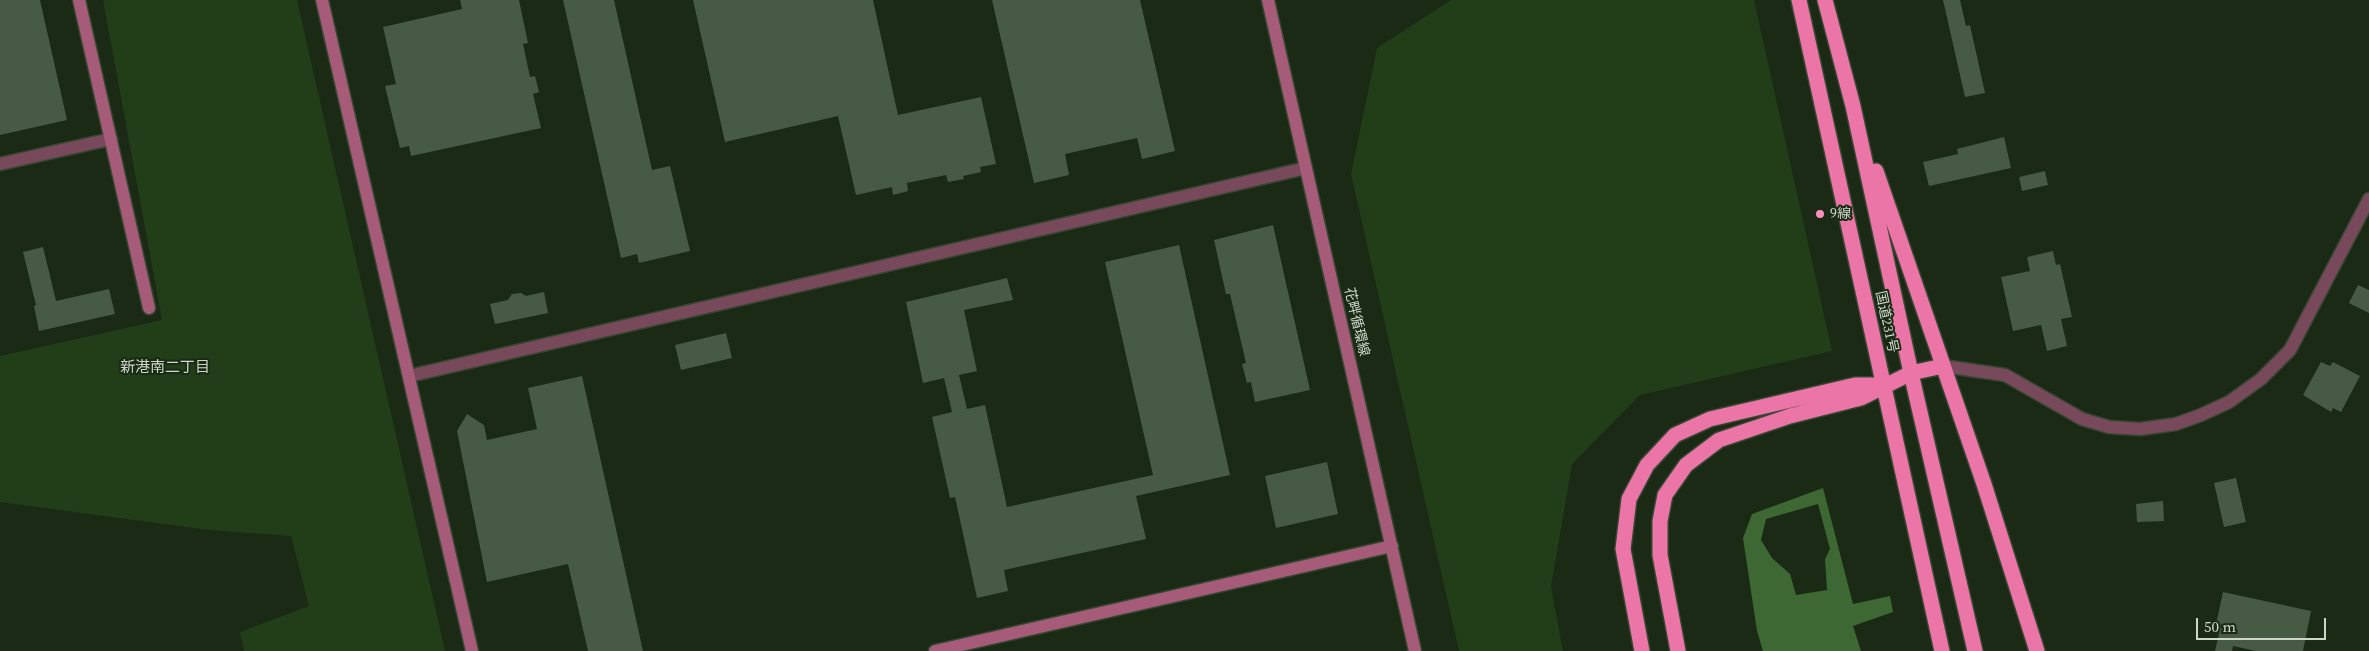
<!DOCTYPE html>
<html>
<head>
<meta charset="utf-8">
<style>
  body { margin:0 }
  #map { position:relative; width:2369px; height:651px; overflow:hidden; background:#1a2a15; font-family:"Source Serif 4",serif }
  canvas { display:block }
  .scale { position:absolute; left:2196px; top:618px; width:130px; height:22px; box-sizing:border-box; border:2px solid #ccd7ca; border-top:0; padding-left:6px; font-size:15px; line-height:18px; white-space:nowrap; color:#ccd7ca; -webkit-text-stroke:4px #1a2a15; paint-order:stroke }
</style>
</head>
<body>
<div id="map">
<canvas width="2369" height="651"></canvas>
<div class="scale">50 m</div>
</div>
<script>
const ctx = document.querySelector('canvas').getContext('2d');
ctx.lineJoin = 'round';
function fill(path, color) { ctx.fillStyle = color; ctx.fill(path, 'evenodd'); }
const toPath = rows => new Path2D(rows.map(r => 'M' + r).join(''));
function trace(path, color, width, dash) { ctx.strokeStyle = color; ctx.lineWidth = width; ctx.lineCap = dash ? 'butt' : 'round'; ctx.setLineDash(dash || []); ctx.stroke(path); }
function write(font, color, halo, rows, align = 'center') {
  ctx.font = font + ' "Source Serif 4","Noto Sans JP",serif'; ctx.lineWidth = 4; ctx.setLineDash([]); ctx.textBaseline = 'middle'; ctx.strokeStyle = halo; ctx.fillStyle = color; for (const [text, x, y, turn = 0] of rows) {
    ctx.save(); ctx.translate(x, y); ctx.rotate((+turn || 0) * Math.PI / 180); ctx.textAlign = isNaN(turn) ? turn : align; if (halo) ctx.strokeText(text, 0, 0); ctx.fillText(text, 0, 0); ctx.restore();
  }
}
const green = toPath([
  [103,0,297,0,445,651,244,651,240,632,309,606,291,536,209,530,0,502,0,356,162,320],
  [1451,0,1754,0,1832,351,1640,395,1572,464,1551,587,1563,651,1459,651,1351,174,1377,48]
]);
const water = toPath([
  [1823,488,1853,604,1890,596,1893,612,1853,626,1861,651,1763,651,1757,631,1743,538,1752,514],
  [1818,504,1830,549,1825,559,1827,590,1796,595,1790,574,1772,558,1761,540,1766,519]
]);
const building = toPath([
  [0,0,40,0,67,120,0,135],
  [460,0,519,0,528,43,523,44,530,77,535,76,539,92,533,94,541,128,411,156,409,146,400,148,385,86,396,84,383,27,462,9],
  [563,0,614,0,652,170,670,166,690,251,639,263,637,254,621,258],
  [693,0,873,0,898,115,981,97,996,164,980,167,981,172,963,176,964,179,948,182,946,175,907,183,908,191,893,195,892,187,856,195,838,116,725,142],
  [992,0,1140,0,1175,151,1142,159,1137,138,1065,154,1069,175,1034,183],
  [1943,0,1960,0,1966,26,1970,25,1985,93,1965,97],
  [2004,137,2011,168,1929,186,1923,162,1958,154,1957,149],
  [2045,171,2048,185,2022,191,2019,177],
  [1273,225,1310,390,1255,402,1251,382,1247,383,1242,364,1246,363,1230,294,1226,294,1214,240],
  [1179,245,1230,475,1136,496,1146,539,1004,570,1008,591,977,598,955,497,950,498,932,417,952,412,944,378,923,383,906,302,1007,278,1013,300,964,310,977,371,959,375,967,409,985,405,1007,507,1153,475,1105,262],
  [43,247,56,301,109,289,115,314,39,331,34,306,36,305,23,252],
  [2053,251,2056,265,2060,264,2072,317,2061,319,2067,346,2047,351,2041,325,2013,331,2001,277,2030,271,2027,257],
  [2358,285,2369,290,2369,313,2349,303],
  [544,292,548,313,495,324,490,304,508,300,512,294,521,293,526,296],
  [726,333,732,358,681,370,675,345],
  [2321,362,2330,366,2333,362,2360,376,2341,412,2333,408,2331,412,2303,395],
  [582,376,620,547,643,651,588,651,568,564,487,582,457,431,467,414,484,425,487,440,537,429,528,388],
  [1327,462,1338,514,1276,528,1265,476],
  [2236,478,2246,522,2224,527,2214,483],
  [2163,501,2164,521,2137,522,2136,504],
  [2223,592,2311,611,2303,651,2256,651,2233,646,2232,651,2215,651,2221,625,2216,624]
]);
const street = toPath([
  [0,164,111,139],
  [1943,366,2005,375,2082,419,2109,427,2140,429,2176,424,2201,415,2229,402,2261,379,2290,350,2369,199],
  [409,376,1306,168]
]);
const secondary = toPath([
  [79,0,149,308],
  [322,0,472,651],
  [1268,0,1415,651],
  [935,651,1392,546]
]);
const highway = toPath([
  [1799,0,1942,651],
  [1825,0,1853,106,1911,373,1975,651],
  [1876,171,1984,484,2037,651],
  [1642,651,1623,549,1629,499,1647,465,1675,435,1710,419,1855,385,1880,385],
  [1678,651,1660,555,1660,521,1665,495,1686,465,1719,440,1790,416,1861,398,1911,373,1943,366]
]);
const markers = [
  [1820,214,5,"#fe8ebb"]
];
const poiNames = [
  ["9線",1830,214]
];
const streetNames = [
  ["花畔循環線",1356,322,77],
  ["国道231号",1886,322,78]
];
const neighbourhoodNames = [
  ["新港南二丁目",165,368]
];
fill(green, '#213e19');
fill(water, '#3d6733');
fill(building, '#475a43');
trace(street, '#364632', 15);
trace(secondary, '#364632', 15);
trace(highway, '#364632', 18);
trace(street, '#78495b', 12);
trace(secondary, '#a65c79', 12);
trace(highway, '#ea75a6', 15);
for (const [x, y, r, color] of markers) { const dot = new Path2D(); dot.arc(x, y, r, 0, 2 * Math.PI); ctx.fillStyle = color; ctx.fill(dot); trace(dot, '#1a2a15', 2); }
write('14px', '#ccd7ca', '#1a2a15', poiNames, 'left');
write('14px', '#ccd7ca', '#1a2a15', streetNames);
write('15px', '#ccd7ca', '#1a2a15', neighbourhoodNames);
</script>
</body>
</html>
